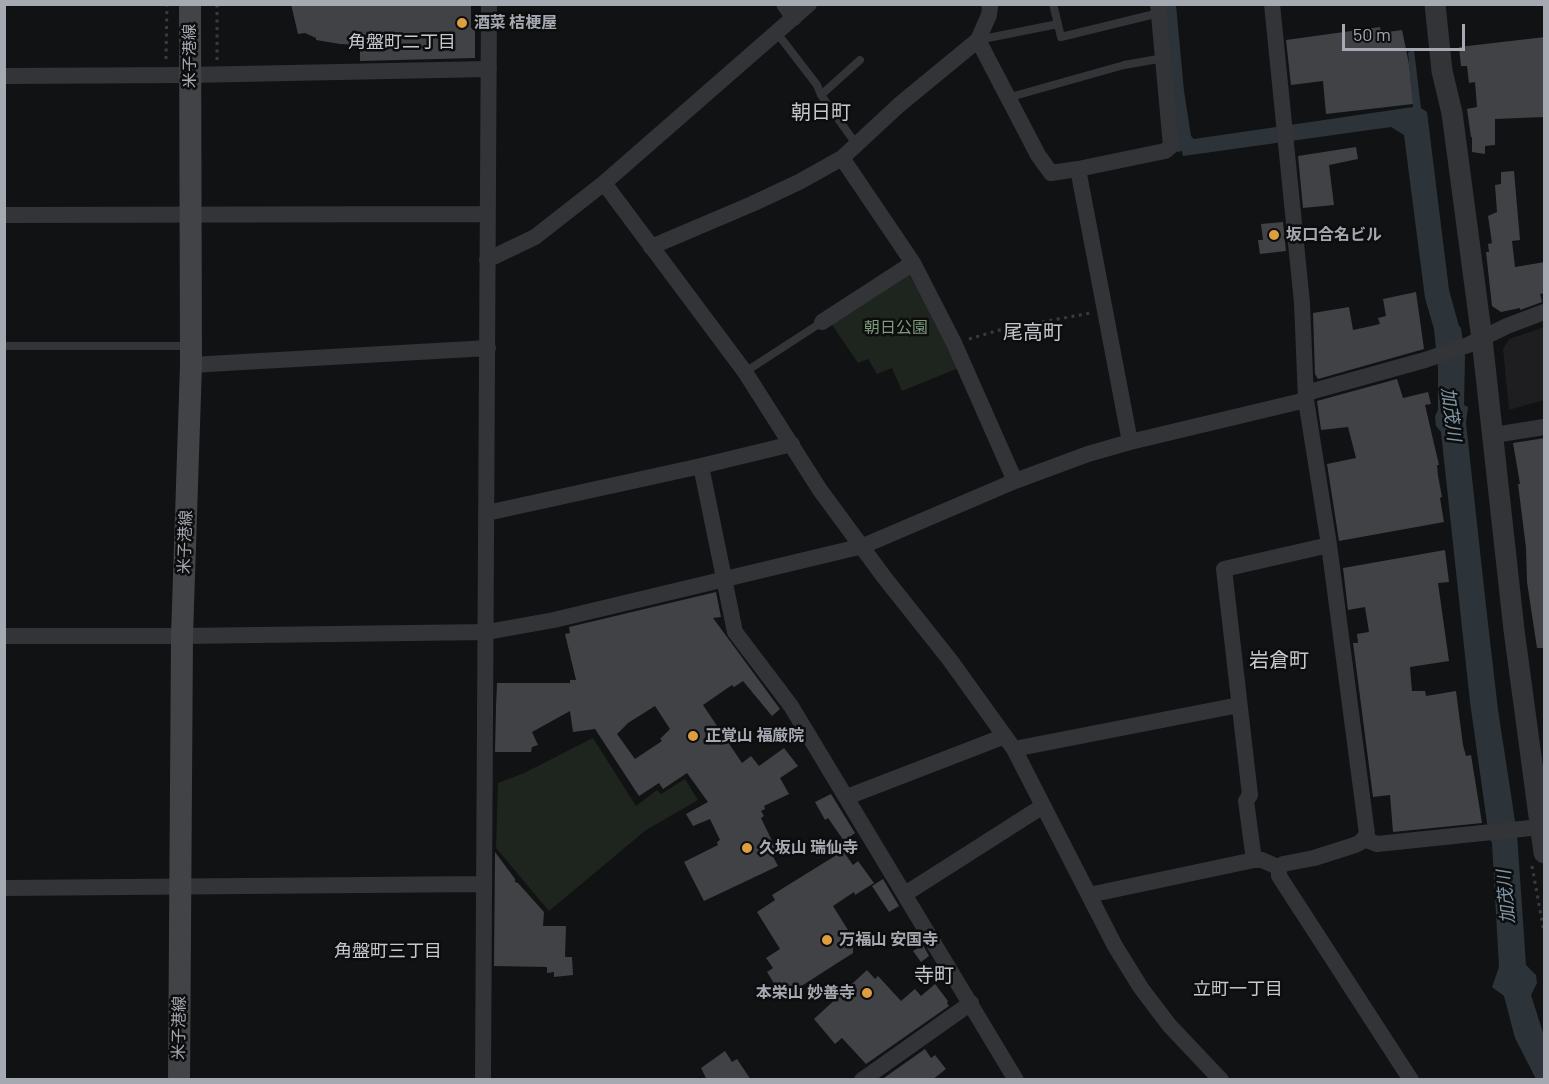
<!DOCTYPE html>
<html>
<head>
<meta charset="utf-8">
<style>
  body { margin:0 }
  #map { position:relative; width:1549px; height:1084px; overflow:hidden; background:#111213; font-family:Barlow,sans-serif }
  canvas { display:block }
  .frame { position:absolute; inset:0; border:6px solid #a4a9b2; pointer-events:none }
  .scale { position:absolute; left:1342px; top:24px; width:123px; height:27px; box-sizing:border-box; border:3px solid #a4a9b2; border-top:0; padding-left:8px; font-size:18px; line-height:21px; white-space:nowrap; color:#a4a9b2; -webkit-text-stroke:4px #0d0d0e; paint-order:stroke }
</style>
</head>
<body>
<div id="map">
<canvas width="1549" height="1084"></canvas>
<div class="frame"></div>
<div class="scale">50 m</div>
</div>
<script>
const ctx = document.querySelector('canvas').getContext('2d');
ctx.lineJoin = 'round';
function fill(path, color) { ctx.fillStyle = color; ctx.fill(path, 'evenodd'); }
const toPath = rows => new Path2D(rows.map(r => 'M' + r).join(''));
function trace(path, color, width, dash) { ctx.strokeStyle = color; ctx.lineWidth = width; ctx.lineCap = dash ? 'butt' : 'round'; ctx.setLineDash(dash || []); ctx.stroke(path); }
function write(font, color, halo, rows, align = 'center') {
  ctx.font = font + ' Barlow,"Noto Sans JP",sans-serif'; ctx.lineWidth = 5; ctx.setLineDash([]); ctx.textBaseline = 'middle'; ctx.strokeStyle = halo; ctx.fillStyle = color; for (const [text, x, y, turn = 0] of rows) {
    ctx.save(); ctx.translate(x, y); ctx.rotate((+turn || 0) * Math.PI / 180); ctx.textAlign = isNaN(turn) ? turn : align; if (halo) ctx.strokeText(text, 0, 0); ctx.fillText(text, 0, 0); ctx.restore();
  }
}
const built = toPath([
  [1544,327,1544,400,1509,410,1503,349,1509,339]
]);
const green = toPath([
  [907,270,961,367,902,391,892,368,877,374,868,359,858,363,830,322],
  [593,738,636,806,657,790,661,794,685,779,698,800,646,830,549,911,496,848,498,783,524,773]
]);
const water = toPath([
  [1162,5,1176,5,1184,91,1191,136,1194,139,1413,107,1408,52,1414,50,1421,108,1427,112,1449,290,1459,326,1461,328,1465,357,1464,405,1468,407,1466,423,1486,606,1498,710,1517,834,1526,965,1536,975,1537,983,1531,995,1544,1036,1544,1079,1536,1079,1515,1038,1504,996,1492,987,1499,967,1492,843,1489,837,1470,702,1441,432,1436,426,1435,416,1438,410,1438,368,1434,329,1425,298,1404,135,1391,127,1183,156,1182,151,1177,152]
]);
const building = toPath([
  [291,4,471,4,471,28,475,28,475,58,360,61,360,45,340,44,316,40,316,38,305,33,298,34],
  [1380,27,1381,33,1402,30,1409,64,1413,104,1326,114,1323,81,1291,85,1286,40],
  [1545,37,1545,117,1495,119,1495,145,1485,146,1485,154,1472,152,1472,137,1471,137,1467,109,1477,107,1475,82,1469,83,1467,66,1461,66,1459,47],
  [1356,147,1358,159,1329,165,1334,205,1303,208,1298,156],
  [1514,171,1520,240,1512,241,1515,267,1545,262,1545,293,1540,294,1542,302,1520,310,1520,308,1501,312,1492,306,1486,252,1489,252,1488,244,1492,243,1488,216,1497,212,1495,185,1501,184,1501,172],
  [1283,222,1286,251,1260,254,1258,240,1263,240,1261,224],
  [1416,292,1424,349,1318,379,1315,374,1313,313,1349,307,1353,330,1367,327,1380,324,1378,318,1386,316,1383,299],
  [1397,379,1403,398,1428,392,1431,404,1425,405,1439,465,1437,465,1438,476,1442,497,1440,498,1444,522,1339,541,1327,464,1356,458,1348,427,1321,430,1317,401],
  [1545,438,1545,648,1537,648,1527,582,1526,548,1518,484,1520,484,1513,443],
  [1445,550,1449,582,1438,583,1449,661,1410,667,1412,691,1425,691,1426,696,1456,691,1463,745,1466,756,1471,755,1482,823,1393,832,1390,795,1373,797,1353,643,1358,643,1357,634,1369,632,1365,607,1348,610,1343,568],
  [716,592,721,617,713,618,780,709,772,716,743,681,734,687,732,685,703,705,742,763,751,756,759,766,784,748,798,766,780,778,789,794,764,806,765,809,761,811,764,816,761,818,776,849,770,851,778,866,704,901,684,862,718,845,717,842,720,840,710,819,693,826,686,814,708,802,687,773,663,789,659,783,639,796,595,729,573,732,570,711,532,732,538,745,532,747,531,752,495,752,496,707,497,683,570,683,570,680,576,680,565,634,570,633,569,627],
  [655,706,670,729,660,739,662,741,635,759,617,734,628,723],
  [831,794,855,833,844,841,828,818,825,820,815,802],
  [843,851,853,865,858,861,874,883,855,895,854,892,833,906,853,938,849,942,853,947,853,953,789,994,783,984,777,988,767,972,773,968,766,958,780,949,757,912,775,900,772,895],
  [495,852,515,879,515,882,518,883,544,912,543,926,566,926,565,957,572,957,573,975,554,977,554,972,547,973,547,967,494,966],
  [883,879,899,906,889,912,872,886],
  [923,945,929,956,921,962,913,951],
  [867,970,875,979,878,976,901,1001,915,989,921,996,935,984,948,1001,947,1003,949,1006,866,1064,842,1038,835,1044,814,1019],
  [925,1049,931,1058,935,1055,946,1069,932,1080,881,1080],
  [725,1051,732,1062,737,1059,751,1080,707,1080,701,1068]
]);
const path = toPath([
  [166,59,167,4],
  [217,60,217,4],
  [969,339,1003,329,1091,313],
  [1532,866,1544,932]
]);
const service = toPath([
  [1053,4,1061,37,1159,13],
  [777,33,817,85,821,95,856,144],
  [978,40,1058,24],
  [821,95,860,60],
  [1007,98,1124,65,1164,58],
  [4,346,190,346],
  [745,372,822,322]
]);
const minor = toPath([
  [784,4,794,18],
  [1272,4,1302,303,1306,400,1329,545,1367,834,1361,842,1355,845,1314,858,1283,864,1279,869,1279,876,1411,1080],
  [978,40,1038,155,1051,173,1078,169,1165,151,1171,146,1158,4],
  [4,76,189,75,489,69],
  [842,158,913,263,954,343,1015,481],
  [1078,169,1130,442],
  [604,183,745,372,820,490,884,577,950,660,1014,749,1115,946,1141,988,1169,1025,1221,1080],
  [4,215,487,214],
  [651,247,752,204,799,182,842,158,899,105,978,40,989,15,990,7,989,4],
  [487,260,535,237,604,183,809,4],
  [822,322,913,263],
  [191,365,488,348],
  [1306,393,1425,360,1468,345,1507,326,1544,312],
  [1494,435,1544,427],
  [792,444,701,466,735,632,791,706,1016,1080],
  [487,513,701,466],
  [4,636,182,636,487,632,554,620,863,546,1015,481,1088,454,1130,442,1306,400],
  [1014,749,1239,705],
  [847,797,1005,736],
  [1364,839,1377,844,1540,827],
  [1254,860,1246,801,1250,795,1224,569,1329,545],
  [4,888,484,884],
  [905,894,1043,806],
  [1089,895,1254,860,1262,860,1280,868],
  [483,1080,489,4],
  [862,1080,971,1003]
]);
const tertiary = toPath([
  [1435,4,1442,71,1452,113,1482,339,1514,630,1544,853]
]);
const secondary = toPath([
  [179,1080,182,636,191,365,190,4]
]);
const markers = [
  [462,23,6,"#dc9e40"],
  [1274,235,6,"#dc9e40"],
  [693,736,6,"#dc9e40"],
  [747,848,6,"#dc9e40"],
  [827,940,6,"#dc9e40"],
  [867,993,6,"#dc9e40"]
];
const poiNames = [
  ["酒菜 桔梗屋",474,23],
  ["坂口合名ビル",1286,235],
  ["正覚山 福厳院",705,736],
  ["久坂山 瑞仙寺",759,848],
  ["万福山 安国寺",839,940],
  ["本栄山 妙善寺",855,993,"right"]
];
const streetNames = [
  ["米子港線",190,56,-90],
  ["米子港線",185,542,-88],
  ["米子港線",179,1028,-89]
];
const parkNames = [
  ["朝日公園",896,328]
];
const neighbourhoodNames = [
  ["角盤町二丁目",402,42],
  ["角盤町三丁目",388,951],
  ["立町一丁目",1238,989]
];
const waterNames = [
  ["加茂川",1451,414,83],
  ["加茂川",1506,897,-95]
];
const quarterNames = [
  ["朝日町",821,112],
  ["尾高町",1033,332],
  ["岩倉町",1279,660],
  ["寺町",934,975]
];
fill(built, '#1e1e20');
fill(green, '#1e251f');
fill(water, '#2c343a');
fill(building, '#414246');
trace(path, '#393b3e', 3, [3, 4.5]);
trace(service, '#333437', 8);
trace(minor, '#333437', 16);
trace(tertiary, '#333437', 21);
trace(secondary, '#414347', 22);
for (const [x, y, r, color] of markers) { const dot = new Path2D(); dot.arc(x, y, r, 0, 2 * Math.PI); ctx.fillStyle = color; ctx.fill(dot); trace(dot, '#0d0d0e', 2); }
write('bold 16px', '#a4a9b2', '#0d0d0e', poiNames, 'left');
write('16px', '#a4a9b2', '#0d0d0e', streetNames);
write('16px', '#7d9b7d', '#0d0d0e', parkNames);
write('18px', '#c5c8ce', '#0d0d0e', neighbourhoodNames);
write('italic 18px', '#7f98a9', '#0d0d0e', waterNames);
write('20px', '#c5c8ce', '#0d0d0e', quarterNames);
</script>
</body>
</html>
